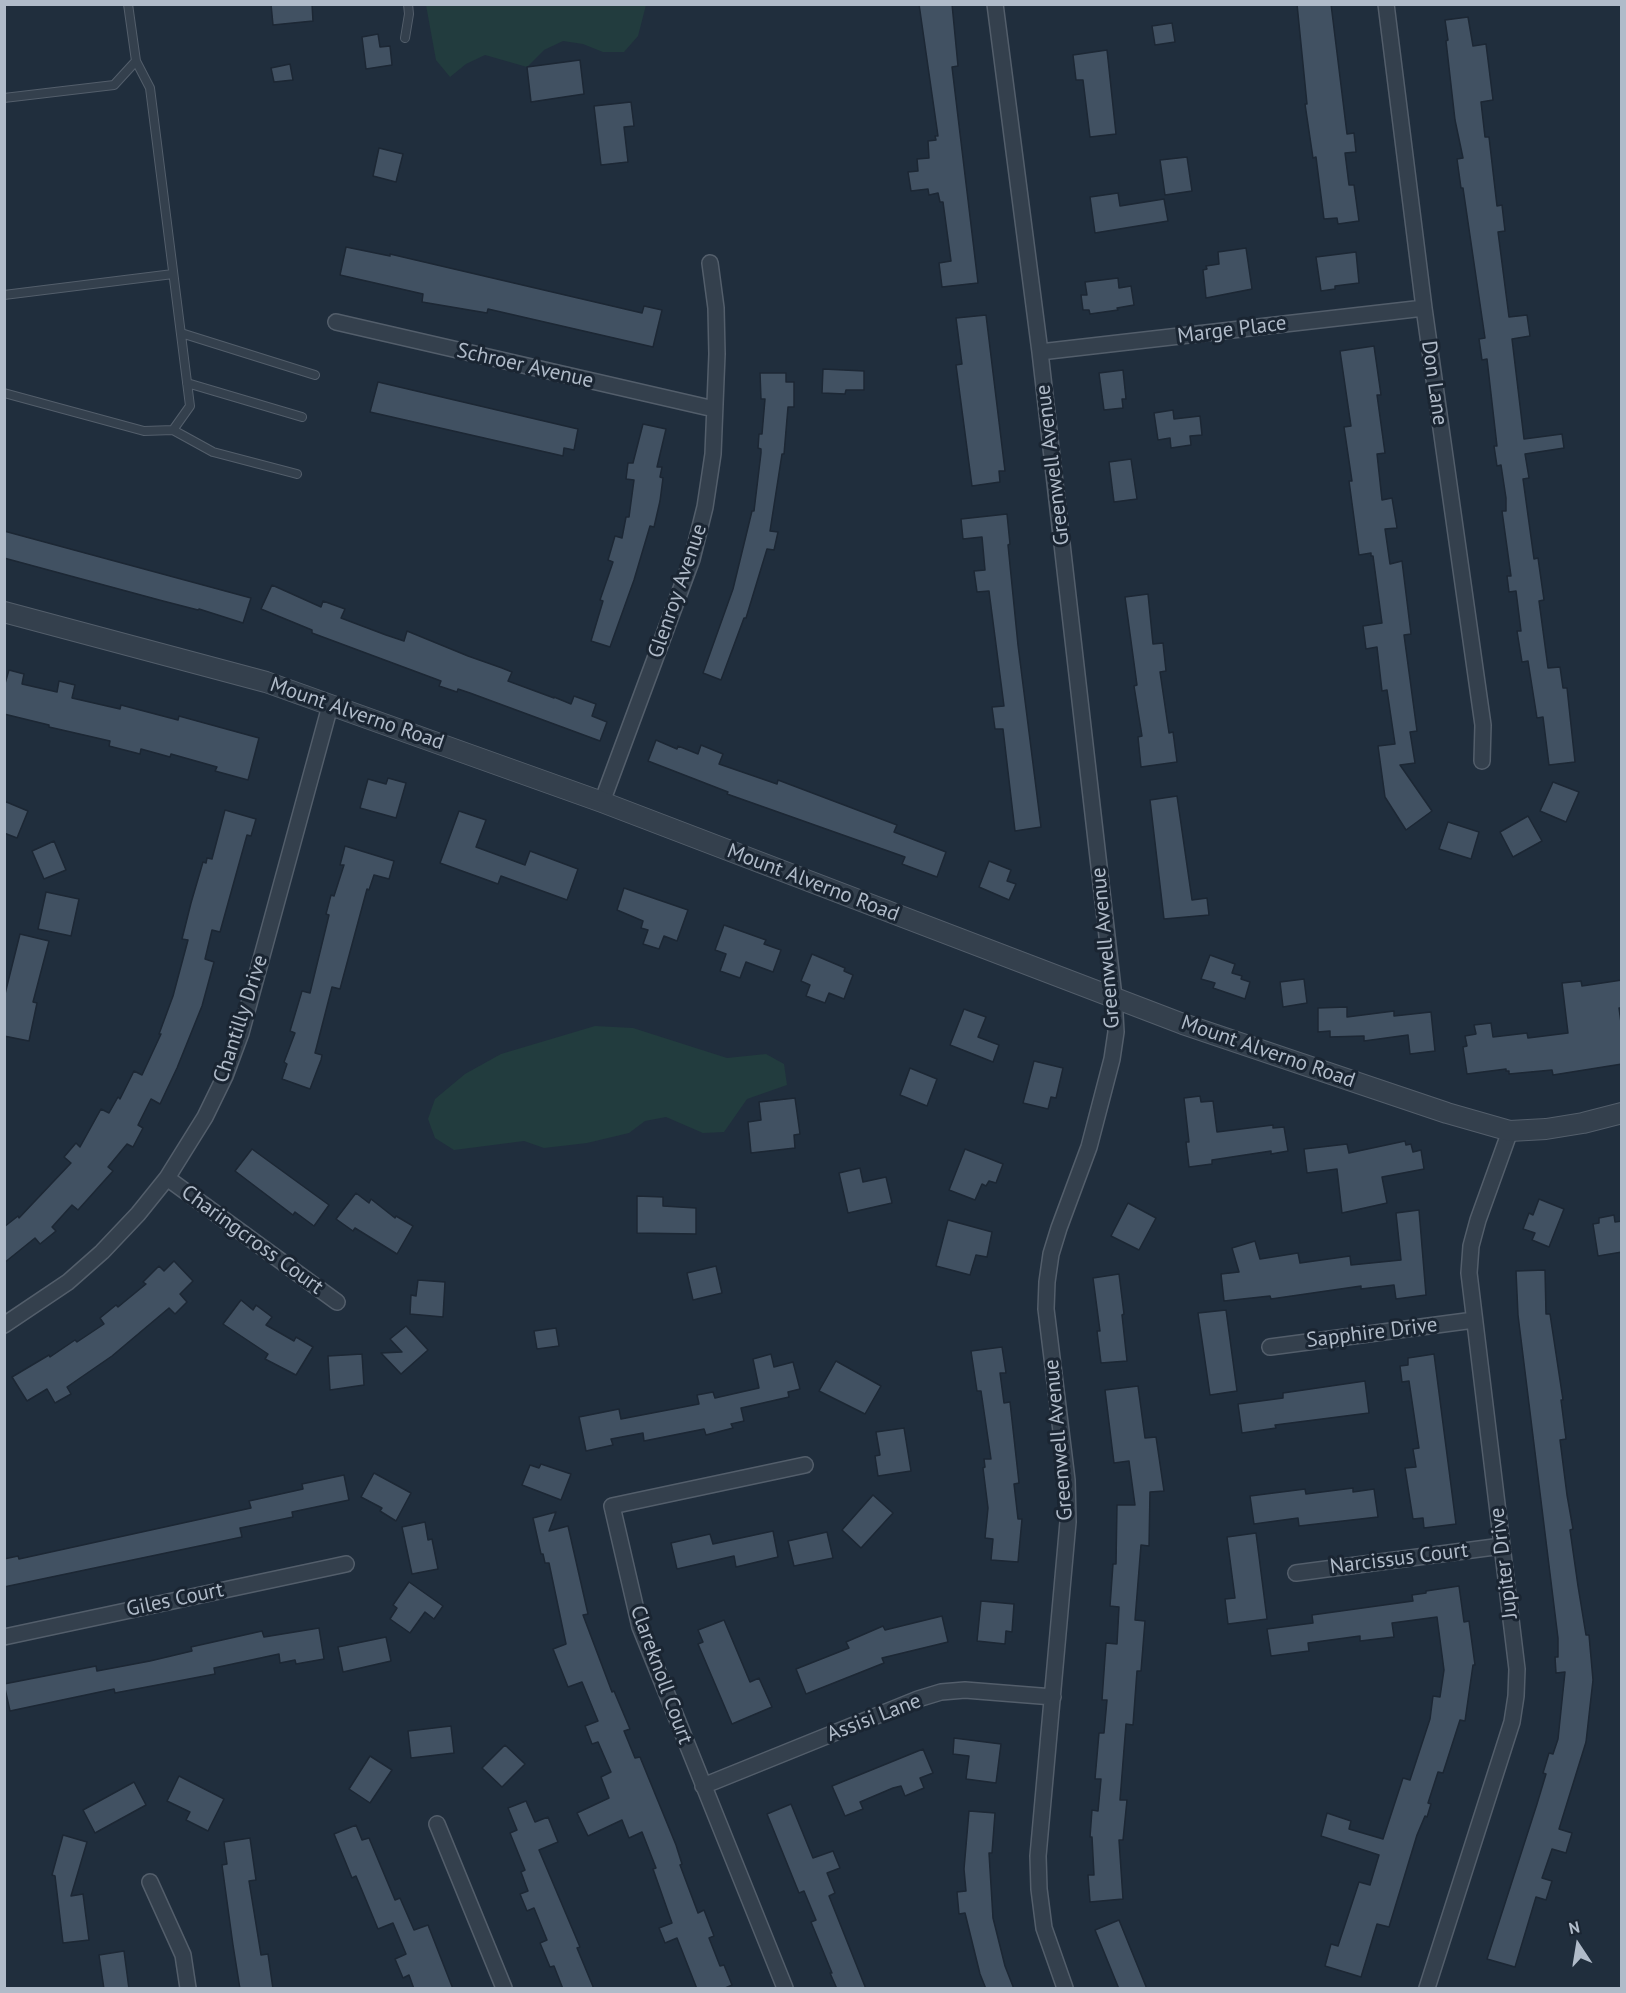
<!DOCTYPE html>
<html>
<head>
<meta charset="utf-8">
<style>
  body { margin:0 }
  #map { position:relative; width:1626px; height:1993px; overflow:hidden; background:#202e3d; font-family:"PT Sans",sans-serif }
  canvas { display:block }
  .frame { position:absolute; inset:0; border:6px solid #b0bbc9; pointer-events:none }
  .north { position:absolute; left:1548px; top:1915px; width:60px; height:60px; -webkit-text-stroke:4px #1a2532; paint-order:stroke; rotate:348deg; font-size:16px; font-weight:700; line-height:24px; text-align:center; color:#b0bbc9 }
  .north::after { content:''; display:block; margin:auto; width:21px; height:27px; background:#b0bbc9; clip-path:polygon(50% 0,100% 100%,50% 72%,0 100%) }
</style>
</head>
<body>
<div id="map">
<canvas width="1626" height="1993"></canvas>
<div class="frame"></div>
<div class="north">N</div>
</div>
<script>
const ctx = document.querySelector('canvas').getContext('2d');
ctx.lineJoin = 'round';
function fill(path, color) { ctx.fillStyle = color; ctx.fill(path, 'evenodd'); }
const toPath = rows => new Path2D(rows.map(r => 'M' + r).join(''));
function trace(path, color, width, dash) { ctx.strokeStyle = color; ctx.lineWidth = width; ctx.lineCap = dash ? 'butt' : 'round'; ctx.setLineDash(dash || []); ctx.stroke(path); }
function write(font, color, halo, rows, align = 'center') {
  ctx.font = font + ' "PT Sans",sans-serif'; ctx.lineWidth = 6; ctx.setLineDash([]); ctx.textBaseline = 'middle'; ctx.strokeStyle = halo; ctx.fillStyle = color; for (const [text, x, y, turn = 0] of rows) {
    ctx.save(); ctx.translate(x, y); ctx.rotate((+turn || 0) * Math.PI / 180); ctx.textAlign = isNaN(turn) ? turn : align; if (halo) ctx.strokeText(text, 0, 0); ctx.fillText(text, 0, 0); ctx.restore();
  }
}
const green = toPath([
  [426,5,426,4,646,5,638,36,624,52,603,52,583,44,563,41,544,50,527,67,485,55,466,64,450,77,436,60],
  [595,1026,633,1028,727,1058,766,1054,784,1064,787,1085,747,1099,724,1132,703,1133,666,1117,645,1121,629,1133,587,1143,544,1148,524,1141,454,1150,435,1138,428,1119,435,1099,465,1074,501,1054]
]);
const building = toPath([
  [271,4,312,4,313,21,273,25,271,4],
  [919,4,952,4,958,66,952,67,978,283,942,287,939,263,951,261,943,202,940,202,938,193,929,195,928,189,911,191,908,172,918,171,917,159,929,158,928,141,936,140,935,136,938,136,919,4],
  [1297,4,1331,4,1347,134,1354,133,1356,152,1345,153,1349,185,1354,185,1359,221,1338,224,1337,218,1324,219,1316,157,1313,158,1305,104,1307,104,1297,4],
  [1468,17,1473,46,1486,44,1493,100,1481,102,1485,137,1489,137,1497,206,1502,205,1505,231,1498,232,1509,317,1527,315,1530,336,1512,339,1524,439,1562,434,1564,448,1525,454,1529,478,1523,479,1534,559,1538,558,1544,600,1539,601,1548,668,1560,667,1563,688,1567,688,1575,762,1549,765,1543,717,1537,718,1528,661,1522,662,1517,631,1521,631,1516,591,1509,592,1507,576,1511,576,1502,511,1506,511,1506,498,1501,465,1497,466,1494,446,1497,446,1487,359,1482,360,1479,339,1485,338,1463,188,1461,188,1457,159,1463,158,1455,120,1446,41,1448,40,1445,20,1468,17],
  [1172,23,1175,42,1155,45,1152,26,1172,23],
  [378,34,380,47,390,46,392,65,366,69,362,37,378,34],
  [1107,50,1116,134,1090,137,1083,80,1076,80,1073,55,1107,50],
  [580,60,584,94,531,102,527,67,580,60],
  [290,64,293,80,274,82,271,68,290,64],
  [631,102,634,126,624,127,628,162,601,165,594,106,631,102],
  [379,148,403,154,396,182,373,176,379,148],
  [1187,157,1192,191,1165,195,1160,160,1187,157],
  [1118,193,1120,206,1164,199,1168,221,1095,233,1090,197,1118,193],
  [346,247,390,256,390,254,642,313,644,306,662,310,653,347,488,309,487,313,422,302,423,294,340,275,346,247],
  [1246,248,1252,289,1206,298,1203,270,1207,269,1206,266,1219,264,1218,252,1246,248],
  [1356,252,1359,283,1335,286,1335,289,1321,291,1316,257,1356,252],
  [1118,278,1119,288,1131,286,1134,305,1117,308,1118,310,1090,314,1089,310,1083,310,1081,295,1087,295,1085,282,1118,278],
  [986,315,1005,471,999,471,1000,482,972,486,956,365,962,364,956,318,986,315],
  [1374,346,1381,395,1377,395,1385,453,1377,454,1382,500,1392,498,1397,528,1385,529,1390,564,1402,561,1411,634,1404,635,1417,731,1410,732,1415,763,1400,765,1432,811,1406,830,1385,797,1378,746,1395,744,1387,690,1382,691,1377,647,1366,649,1363,626,1382,623,1373,556,1371,556,1371,553,1359,555,1349,481,1352,481,1344,427,1351,426,1340,351,1374,346],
  [823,369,864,371,864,390,846,390,845,394,822,393,823,369],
  [1123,370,1126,399,1122,399,1123,408,1104,410,1099,373,1123,370],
  [760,373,786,373,786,382,794,382,794,407,788,407,784,454,782,454,770,531,778,532,774,550,767,549,746,618,744,618,721,680,703,673,733,589,752,511,754,511,761,453,761,449,758,448,759,434,762,434,765,399,761,399,760,373],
  [378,382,578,429,574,450,564,448,563,456,370,412,378,382],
  [1173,410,1174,419,1200,416,1202,435,1190,436,1191,445,1171,448,1170,438,1158,440,1154,413,1173,410],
  [643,424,666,429,657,467,662,467,660,477,663,478,660,501,654,527,650,526,634,580,610,647,591,641,603,601,600,600,613,562,608,560,615,536,622,538,626,517,629,517,634,480,626,479,628,463,633,463,643,424],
  [1131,459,1137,499,1114,502,1109,462,1131,459],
  [1007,514,1010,544,1008,545,1018,645,1041,827,1015,831,1003,729,995,729,992,707,1004,706,989,591,977,592,974,571,985,570,982,537,963,539,961,519,1007,514],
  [4,531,251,598,243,623,199,609,198,610,163,601,4,558,4,531],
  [272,585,321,607,323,601,345,609,341,618,386,635,404,641,407,631,468,656,502,668,512,672,508,681,554,698,554,697,571,704,574,696,596,704,592,716,607,722,600,741,470,693,458,689,457,692,439,686,441,681,312,633,312,630,261,609,272,585],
  [1148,594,1153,644,1163,643,1166,671,1160,672,1169,733,1173,732,1177,762,1141,767,1138,737,1142,736,1134,686,1137,685,1125,597,1148,594],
  [9,670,24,674,22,684,57,692,59,681,75,685,72,698,120,709,121,705,178,720,179,716,259,738,248,780,215,771,217,767,171,754,170,757,141,749,140,754,109,746,110,741,49,727,49,725,4,714,4,687,9,670],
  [656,740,677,749,678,746,698,754,701,745,723,754,719,764,777,784,778,780,897,825,894,832,946,852,937,877,902,864,905,857,727,794,728,792,648,761,656,740],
  [388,778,406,783,396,818,360,808,368,779,386,784,388,778],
  [1553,782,1579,792,1566,822,1540,811,1553,782],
  [1177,796,1192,900,1207,898,1209,915,1164,919,1150,800,1177,796],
  [4,801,28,811,17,838,4,833,4,801],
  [225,810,256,819,251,836,247,835,220,932,212,930,205,959,214,962,202,1006,177,1068,160,1104,151,1099,138,1125,143,1128,133,1147,127,1144,108,1167,113,1171,78,1210,72,1205,52,1227,56,1231,40,1244,35,1238,4,1263,4,1227,18,1216,19,1218,71,1163,64,1157,76,1143,80,1147,101,1109,109,1113,118,1097,120,1099,134,1071,142,1075,161,1034,159,1034,173,996,188,940,182,939,191,903,203,862,206,863,207,858,212,859,225,810],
  [459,811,486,820,476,847,525,865,530,851,578,869,567,900,501,876,498,884,440,863,459,811],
  [1528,816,1542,841,1513,857,1500,832,1528,816],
  [1448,822,1479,832,1471,859,1439,849,1448,822],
  [54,841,66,870,44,879,32,851,54,841],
  [345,846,394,861,389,879,374,875,369,890,367,889,340,989,332,987,315,1053,322,1055,321,1060,310,1089,282,1079,287,1064,284,1062,295,1033,290,1031,302,991,310,993,329,915,326,914,331,895,334,896,344,865,340,865,345,846],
  [989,861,1011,870,1007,881,1016,884,1009,900,979,887,989,861],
  [624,888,688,910,677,941,664,936,659,949,643,944,648,930,641,928,643,921,617,910,624,888],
  [46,892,79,899,71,936,38,929,46,892],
  [724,925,766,940,764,944,781,950,773,972,746,962,740,978,720,971,726,954,715,950,724,925],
  [20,934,49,941,33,1002,37,1003,29,1041,4,1036,4,998,20,934],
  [812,954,845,968,844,971,853,975,844,999,829,993,825,1003,806,996,810,985,801,981,812,954],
  [1210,955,1235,964,1232,973,1242,976,1241,979,1250,982,1245,999,1213,988,1215,983,1201,979,1210,955],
  [1304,979,1307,1003,1283,1007,1280,982,1304,979],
  [1622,980,1622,1008,1619,1008,1622,1030,1622,1064,1553,1075,1552,1070,1509,1074,1509,1071,1506,1071,1506,1069,1467,1074,1463,1047,1467,1046,1465,1036,1476,1034,1474,1025,1491,1023,1493,1037,1527,1033,1528,1038,1568,1033,1562,983,1581,981,1582,986,1622,980],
  [1347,1007,1347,1017,1394,1011,1394,1016,1431,1012,1435,1051,1410,1054,1408,1035,1364,1041,1364,1036,1330,1037,1330,1031,1318,1032,1318,1008,1347,1007],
  [964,1009,986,1017,978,1037,999,1045,993,1062,950,1045,964,1009],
  [1034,1061,1063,1068,1056,1098,1051,1097,1048,1109,1023,1103,1034,1061],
  [910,1068,937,1079,927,1106,900,1095,910,1068],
  [1200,1096,1201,1102,1213,1101,1217,1132,1273,1125,1273,1128,1284,1127,1288,1151,1271,1154,1271,1151,1212,1160,1212,1164,1189,1167,1186,1142,1189,1142,1184,1098,1200,1096],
  [795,1098,800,1134,794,1135,795,1148,751,1153,748,1122,761,1120,759,1102,795,1098],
  [1405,1141,1406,1145,1411,1144,1413,1152,1421,1150,1424,1169,1382,1177,1387,1203,1342,1213,1337,1169,1307,1173,1304,1149,1347,1144,1349,1153,1405,1141],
  [252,1149,329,1205,314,1226,295,1212,293,1215,235,1171,252,1149],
  [965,1149,1003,1164,996,1183,989,1181,986,1186,982,1184,975,1200,949,1190,965,1149],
  [860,1168,863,1182,886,1177,892,1203,848,1213,839,1173,860,1168],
  [356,1193,369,1203,371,1199,395,1218,396,1216,413,1226,397,1254,355,1228,353,1231,336,1219,356,1193],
  [637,1196,663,1197,663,1206,696,1208,696,1234,637,1233,637,1196],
  [1539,1199,1564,1209,1549,1247,1532,1240,1535,1233,1523,1229,1529,1213,1533,1215,1539,1199],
  [1128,1203,1156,1218,1139,1250,1111,1236,1128,1203],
  [1419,1210,1426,1295,1396,1299,1394,1285,1361,1289,1361,1286,1271,1299,1270,1296,1224,1301,1221,1274,1239,1272,1232,1248,1255,1241,1260,1259,1298,1253,1300,1263,1350,1256,1351,1265,1401,1260,1396,1213,1419,1210],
  [1614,1215,1615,1222,1622,1221,1622,1252,1598,1256,1593,1224,1599,1223,1599,1218,1614,1215],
  [948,1220,992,1232,987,1257,976,1255,970,1275,936,1266,948,1220],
  [174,1261,193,1281,180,1294,187,1302,175,1314,169,1308,112,1356,67,1387,71,1394,55,1403,47,1389,27,1401,12,1377,49,1355,50,1357,75,1340,77,1342,104,1324,100,1318,116,1305,118,1307,146,1284,143,1282,159,1266,164,1271,174,1261],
  [716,1266,722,1293,693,1300,687,1273,716,1266],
  [1545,1270,1546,1314,1550,1314,1563,1400,1561,1400,1566,1439,1560,1440,1567,1495,1573,1529,1570,1530,1578,1586,1586,1635,1589,1635,1593,1680,1586,1742,1559,1829,1572,1833,1566,1853,1552,1849,1542,1878,1552,1881,1546,1900,1536,1897,1515,1967,1487,1959,1537,1804,1546,1774,1543,1773,1549,1753,1553,1754,1558,1739,1565,1672,1556,1673,1555,1657,1558,1657,1558,1638,1518,1315,1516,1271,1545,1270],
  [1119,1274,1124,1314,1122,1315,1127,1361,1101,1363,1097,1331,1100,1331,1093,1278,1119,1274],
  [418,1280,445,1282,443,1317,410,1314,411,1295,416,1296,418,1280],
  [241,1300,253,1310,256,1305,272,1317,266,1325,294,1341,296,1337,313,1347,296,1375,265,1359,268,1354,223,1324,241,1300],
  [1226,1310,1237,1391,1210,1395,1198,1313,1226,1310],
  [406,1326,428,1350,401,1374,381,1353,402,1352,390,1339,406,1326],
  [556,1328,559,1346,537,1349,534,1331,556,1328],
  [1002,1347,1006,1373,1000,1373,1004,1403,1010,1402,1019,1483,1014,1484,1018,1519,1022,1519,1018,1562,991,1560,993,1539,985,1538,988,1508,983,1468,985,1467,984,1459,991,1459,981,1391,977,1391,971,1351,1002,1347],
  [362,1354,364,1385,330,1390,328,1356,362,1354],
  [771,1354,774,1367,793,1362,800,1389,788,1392,789,1397,741,1408,744,1421,731,1424,733,1428,706,1435,704,1429,644,1441,643,1433,611,1439,613,1445,586,1451,579,1417,619,1409,621,1419,699,1404,697,1395,713,1392,715,1398,759,1388,753,1359,771,1354],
  [1434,1354,1456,1524,1424,1528,1423,1518,1413,1519,1405,1468,1416,1467,1413,1449,1419,1448,1409,1381,1402,1382,1400,1366,1408,1365,1408,1358,1434,1354],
  [836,1361,881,1386,865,1414,819,1391,836,1361],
  [1365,1381,1369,1413,1275,1425,1276,1428,1242,1433,1238,1404,1283,1398,1283,1393,1365,1381],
  [1138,1386,1145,1438,1156,1437,1164,1491,1150,1492,1149,1546,1141,1545,1135,1620,1145,1621,1141,1671,1137,1671,1133,1725,1126,1724,1120,1800,1127,1800,1123,1840,1119,1840,1123,1899,1090,1902,1088,1875,1094,1875,1092,1837,1090,1837,1092,1810,1098,1811,1101,1779,1095,1779,1099,1733,1104,1733,1107,1700,1102,1700,1106,1643,1117,1644,1119,1607,1110,1606,1113,1564,1116,1564,1117,1505,1135,1505,1129,1461,1114,1463,1105,1390,1138,1386],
  [904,1428,911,1471,878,1476,875,1456,880,1455,876,1432,904,1428],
  [541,1464,571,1474,561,1500,522,1485,530,1465,539,1468,541,1464],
  [374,1473,411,1493,396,1521,380,1511,382,1508,361,1497,374,1473],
  [344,1475,349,1500,292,1512,293,1517,240,1528,242,1537,4,1587,4,1559,18,1556,19,1559,251,1508,249,1501,303,1489,302,1484,344,1475],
  [1353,1488,1353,1492,1374,1489,1378,1517,1299,1526,1298,1518,1254,1524,1250,1496,1305,1489,1306,1494,1353,1488],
  [873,1495,893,1513,861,1548,842,1530,873,1495],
  [556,1512,549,1531,568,1526,588,1614,583,1615,612,1692,614,1691,630,1729,624,1731,635,1758,640,1757,676,1845,682,1864,680,1865,698,1913,704,1910,714,1936,709,1938,720,1966,724,1965,732,1985,723,1989,697,1989,677,1938,665,1943,659,1928,672,1923,653,1869,656,1868,642,1832,629,1838,622,1820,588,1836,577,1813,609,1798,601,1777,611,1772,598,1742,592,1744,585,1726,598,1721,582,1682,568,1687,553,1649,566,1644,549,1563,545,1563,543,1554,541,1554,533,1518,556,1512],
  [425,1522,428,1540,432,1539,438,1569,412,1574,402,1527,425,1522],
  [773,1531,778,1557,736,1567,734,1556,677,1569,671,1543,710,1534,713,1544,773,1531],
  [827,1532,833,1558,794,1566,788,1541,827,1532],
  [1256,1533,1267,1619,1228,1624,1225,1599,1235,1598,1227,1537,1256,1533],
  [409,1582,443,1606,434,1619,425,1612,410,1633,390,1619,397,1608,393,1605,409,1582],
  [1459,1586,1464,1622,1469,1621,1475,1665,1473,1665,1465,1721,1460,1720,1443,1773,1438,1772,1428,1803,1431,1804,1427,1817,1425,1816,1417,1835,1389,1927,1377,1924,1361,1977,1325,1966,1331,1944,1338,1946,1359,1882,1370,1885,1379,1855,1321,1836,1327,1813,1351,1821,1349,1829,1383,1839,1403,1778,1410,1780,1430,1719,1433,1696,1440,1697,1444,1670,1437,1617,1392,1623,1394,1637,1360,1641,1360,1636,1308,1643,1309,1651,1271,1656,1267,1629,1313,1623,1312,1615,1413,1601,1412,1595,1426,1593,1426,1591,1459,1586],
  [981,1601,1014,1604,1012,1632,1006,1631,1005,1644,977,1641,981,1601],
  [942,1616,948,1642,882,1658,884,1663,806,1694,796,1669,849,1648,846,1642,883,1626,885,1630,942,1616],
  [724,1620,750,1682,759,1678,772,1707,732,1724,698,1644,703,1642,698,1630,724,1620],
  [319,1628,324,1659,296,1664,295,1660,280,1663,279,1654,214,1668,215,1674,115,1693,114,1689,10,1711,4,1684,96,1666,97,1671,150,1661,192,1651,191,1647,262,1631,264,1637,319,1628],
  [386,1637,391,1661,343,1672,338,1647,386,1637],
  [451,1726,454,1753,411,1758,408,1731,451,1726],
  [954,1738,1001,1744,996,1783,966,1779,969,1756,953,1754,954,1738],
  [505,1745,525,1764,502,1787,482,1768,505,1745],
  [923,1749,933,1773,920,1778,924,1788,905,1796,901,1786,893,1788,860,1802,863,1809,845,1816,832,1786,923,1749],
  [370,1756,392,1770,370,1803,349,1789,370,1756],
  [179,1776,224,1799,208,1831,186,1820,190,1812,167,1801,179,1776],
  [134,1782,146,1805,95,1833,83,1810,134,1782],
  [526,1801,535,1822,548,1817,558,1842,539,1850,580,1947,577,1948,594,1989,563,1989,554,1966,550,1967,540,1943,547,1940,534,1908,527,1911,520,1894,528,1891,521,1872,525,1870,510,1833,517,1830,508,1808,526,1801],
  [791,1804,813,1858,833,1851,840,1868,827,1873,835,1893,829,1896,866,1989,837,1989,830,1973,832,1973,811,1922,816,1920,804,1891,799,1893,767,1814,791,1804],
  [969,1811,995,1813,992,1853,989,1853,993,1918,1005,1966,1014,1989,986,1989,980,1974,965,1913,959,1914,957,1892,966,1891,964,1869,969,1811],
  [356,1825,362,1840,369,1838,395,1900,400,1898,414,1930,428,1925,453,1989,414,1989,409,1975,403,1978,395,1959,406,1954,393,1923,378,1929,356,1876,352,1878,334,1834,356,1825],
  [63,1835,87,1842,71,1896,83,1894,89,1940,63,1943,55,1876,52,1875,63,1835],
  [250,1838,256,1880,249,1881,261,1955,268,1954,273,1989,240,1989,233,1945,222,1865,227,1864,224,1842,250,1838],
  [1119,1920,1147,1989,1119,1989,1095,1930,1119,1920],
  [124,1951,129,1989,104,1989,99,1955,124,1951]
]);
const service = toPath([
  [405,38,409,14,408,4],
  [4,98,114,85,136,61],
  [4,295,173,274],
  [181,333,315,375],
  [187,383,302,417],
  [4,393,144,431,173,430,190,406,150,88,136,61,128,4],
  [173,430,213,452,297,474]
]);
const minor = toPath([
  [995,4,1040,352,1114,997,1116,1032,1112,1059,1089,1147,1059,1228,1051,1254,1047,1282,1046,1309,1067,1480,1068,1522,1038,1856,1039,1889,1044,1928,1065,1988],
  [1386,4,1424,308,1483,725,1482,761],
  [336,322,714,409],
  [1040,352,1424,308],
  [602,802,692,559,705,507,713,454,717,354,716,308,710,263],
  [167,1178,337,1302],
  [4,1325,68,1282,102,1252,138,1214,167,1178,205,1117,225,1076,241,1033,330,706],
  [1270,1347,1474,1320],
  [1296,1573,1502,1546],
  [4,1637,346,1564],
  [703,1786,918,1699,941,1692,965,1690,1053,1697],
  [437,1824,504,1988],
  [150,1882,183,1955,188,1988],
  [785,1988,640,1627,612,1506,805,1465],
  [1427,1988,1512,1722,1516,1696,1517,1669,1469,1273,1471,1246,1478,1220,1510,1131]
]);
const tertiary = toPath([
  [4,612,266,682,602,802,1183,1024,1447,1113,1510,1131,1546,1129,1583,1123,1622,1113]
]);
const streetNames = [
  ["Marge Place",1232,330,-7],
  ["Schroer Avenue",525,366,13],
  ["Don Lane",1434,383,82],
  ["Greenwell Avenue",1053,465,-97],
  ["Glenroy Avenue",678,591,-71],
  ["Mount Alverno Road",357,714,19],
  ["Mount Alverno Road",813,883,21],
  ["Greenwell Avenue",1106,948,-95],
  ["Chantilly Drive",241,1019,-72],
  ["Mount Alverno Road",1268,1052,19],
  ["Charingcross Court",252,1240,36],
  ["Sapphire Drive",1372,1333,-7],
  ["Greenwell Avenue",1059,1440,-95],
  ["Narcissus Court",1399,1559,-7],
  ["Jupiter Drive",1504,1563,-97],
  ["Giles Court",175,1600,-12],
  ["Clareknoll Court",661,1675,70],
  ["Assisi Lane",874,1718,-21]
];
fill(green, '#223c3e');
fill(building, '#415162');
trace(building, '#1c2734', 1.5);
trace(service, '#535e6b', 10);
trace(minor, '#535e6b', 18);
trace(tertiary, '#535e6b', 22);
trace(service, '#34404d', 8);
trace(minor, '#34404d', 15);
trace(tertiary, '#34404d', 20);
write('21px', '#b0bbc9', '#1a2532', streetNames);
</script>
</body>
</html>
